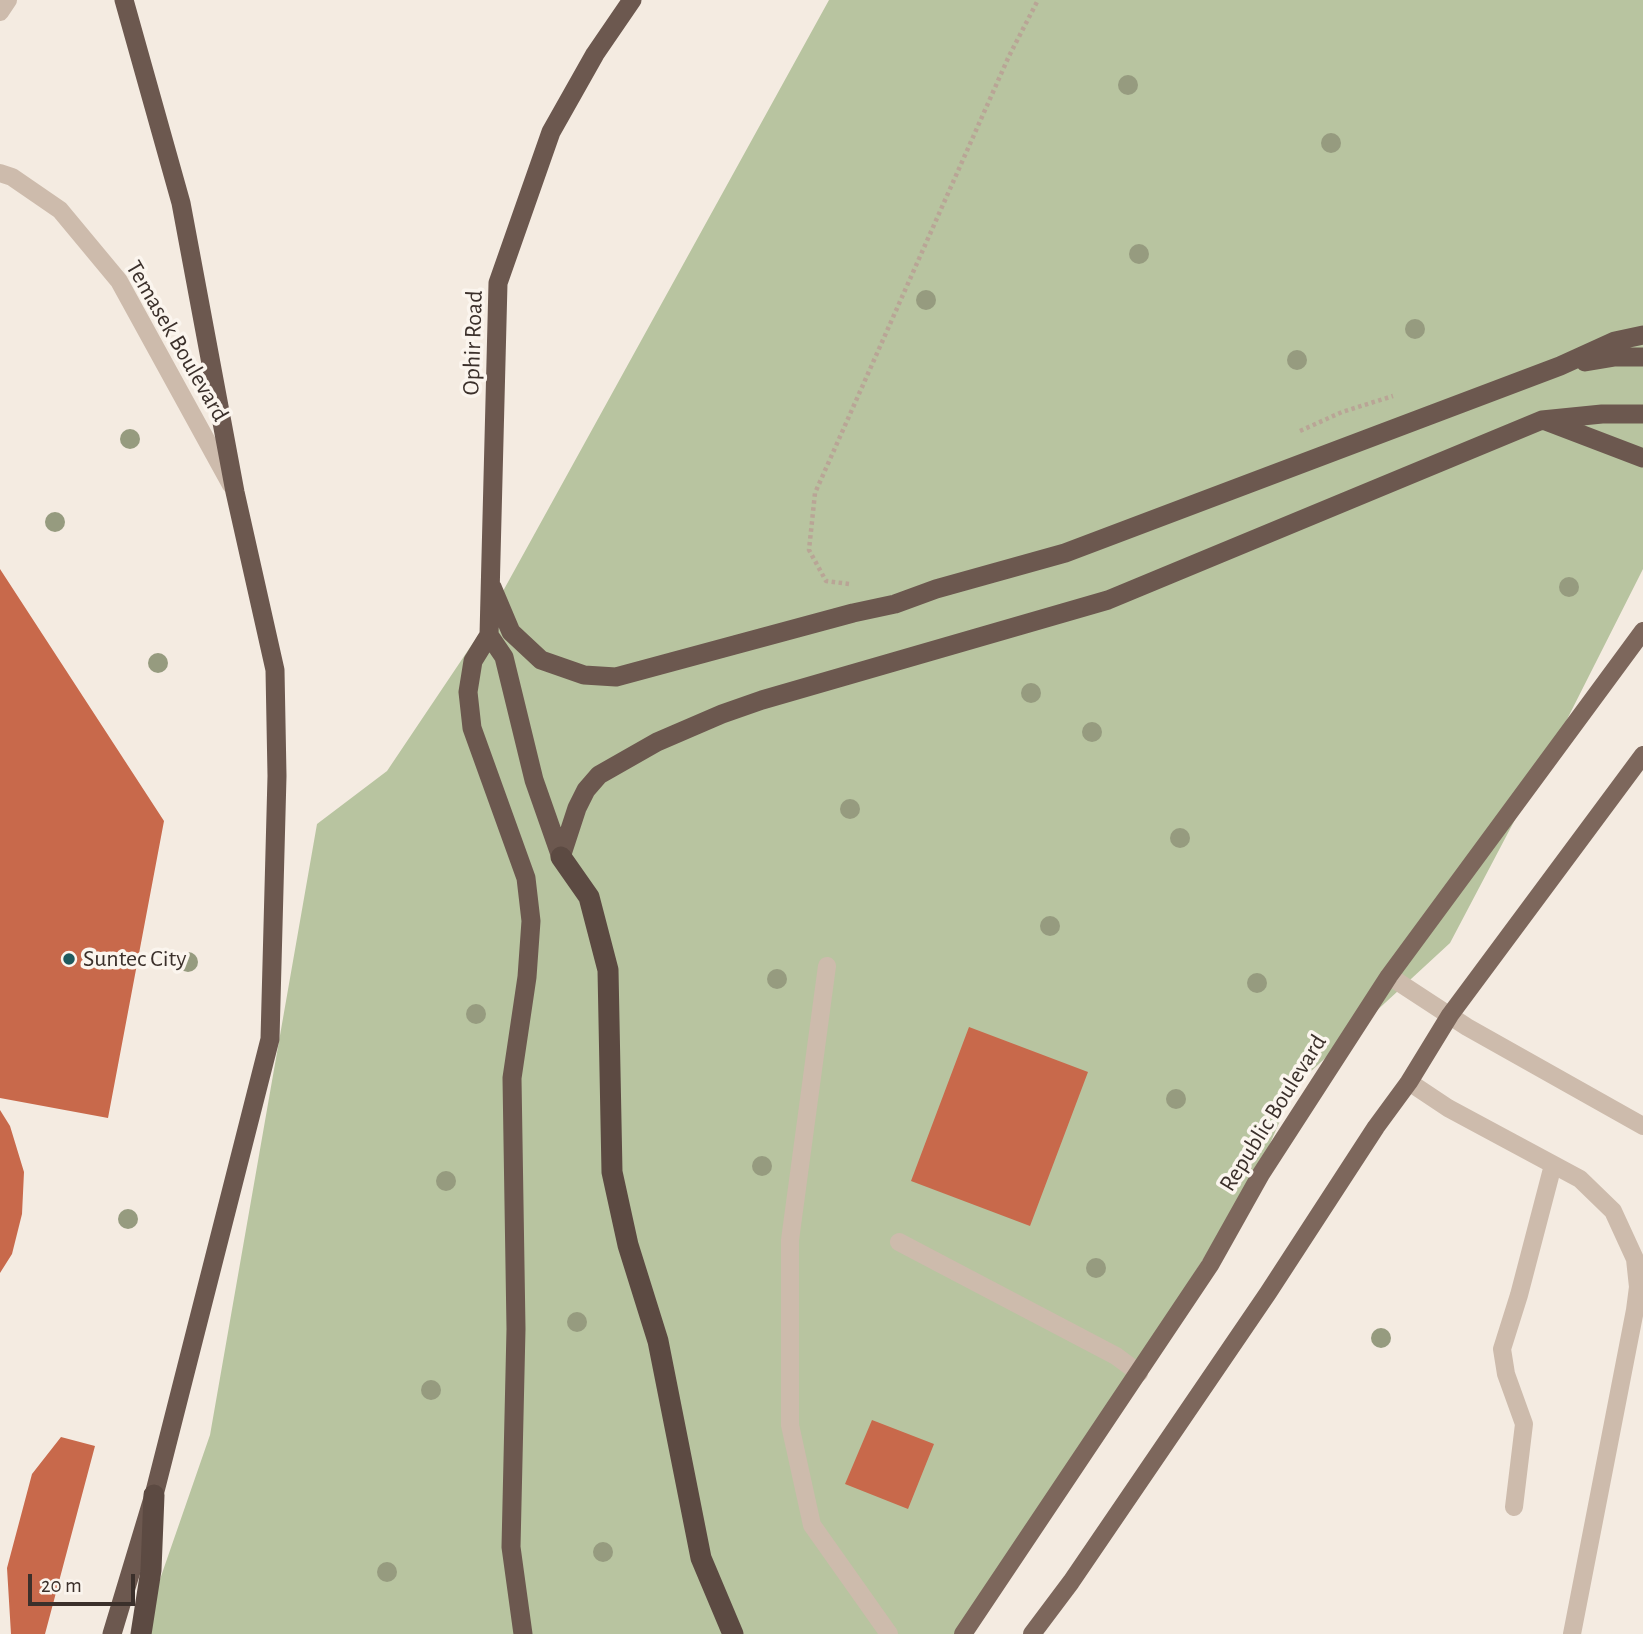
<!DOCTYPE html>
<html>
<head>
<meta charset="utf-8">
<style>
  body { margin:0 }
  #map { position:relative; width:1643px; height:1634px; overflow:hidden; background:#f4ebe1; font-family:"Alegreya Sans",sans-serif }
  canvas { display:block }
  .scale { position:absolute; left:28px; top:1574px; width:107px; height:32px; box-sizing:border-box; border:4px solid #3b302b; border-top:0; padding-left:9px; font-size:21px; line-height:24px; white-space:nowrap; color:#3b302b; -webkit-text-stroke:5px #fbf5ee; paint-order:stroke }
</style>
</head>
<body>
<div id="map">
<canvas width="1643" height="1634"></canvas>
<div class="scale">20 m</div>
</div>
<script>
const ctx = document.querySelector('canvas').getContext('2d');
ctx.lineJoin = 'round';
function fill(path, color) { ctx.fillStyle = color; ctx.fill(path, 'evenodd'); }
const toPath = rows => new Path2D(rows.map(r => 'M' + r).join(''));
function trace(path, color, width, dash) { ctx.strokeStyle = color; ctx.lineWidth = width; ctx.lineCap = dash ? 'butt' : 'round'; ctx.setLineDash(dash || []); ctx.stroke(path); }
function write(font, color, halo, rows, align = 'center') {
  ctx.font = font + ' "Alegreya Sans",sans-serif'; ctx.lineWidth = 7; ctx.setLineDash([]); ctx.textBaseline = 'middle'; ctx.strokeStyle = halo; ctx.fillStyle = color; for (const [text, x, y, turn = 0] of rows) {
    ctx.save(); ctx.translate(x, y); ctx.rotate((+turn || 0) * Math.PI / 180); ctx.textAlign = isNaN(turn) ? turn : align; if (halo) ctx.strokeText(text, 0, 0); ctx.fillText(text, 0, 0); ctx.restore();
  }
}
const green = toPath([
  [829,0,1643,0,1643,569,1548,757,1450,943,1295,1086,1256,1176,965,1634,141,1634,210,1435,317,824,387,771,481,631]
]);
const building = toPath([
  [0,569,164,821,108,1118,0,1098],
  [969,1027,1088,1072,1030,1226,911,1181],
  [0,1110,10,1126,24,1172,22,1214,12,1254,0,1273],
  [872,1420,934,1444,908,1509,845,1484],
  [61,1437,95,1446,45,1634,11,1634,7,1568,32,1474]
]);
const path = toPath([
  [1300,431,1342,412,1393,396],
  [849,584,826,581,809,550,815,493,1009,56,1038,0]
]);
const service = toPath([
  [827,966,790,1240,790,1425,812,1525,889,1634],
  [1389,976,1467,1027,1643,1126],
  [1409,1082,1448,1108,1580,1179,1613,1211,1635,1259,1638,1287,1635,1310,1572,1634],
  [899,1242,1116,1356,1139,1373],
  [1514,1507,1524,1424,1506,1374,1502,1349,1519,1295,1553,1165]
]);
const tertiary = toPath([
  [0,12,8,0],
  [0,173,12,177,60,210,119,281,231,485]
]);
const primary = toPath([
  [963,1634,1210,1265,1261,1174,1389,976,1643,631],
  [1032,1634,1071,1582,1268,1293,1376,1127,1409,1082,1450,1015,1643,755]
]);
const trunk = toPath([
  [1585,362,1615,357,1643,357],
  [1546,421,1643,458],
  [492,587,511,632,541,660,584,675,616,677,853,613,895,604,936,589,1065,553,1560,366,1615,341,1643,335],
  [489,635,504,657,534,780,561,857],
  [561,857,577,808,586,790,599,775,657,742,722,714,762,700,1108,600,1542,420,1602,414,1643,414],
  [112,1634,154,1495,270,1039,277,776,275,670,235,492,181,203,124,0],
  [523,1634,511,1547,516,1329,512,1078,527,977,531,921,526,878,472,728,468,692,473,661,489,635,498,283,551,132,595,54,632,0]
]);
const motorway = toPath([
  [561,857,589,897,608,970,612,1172,628,1245,658,1341,701,1558,733,1634],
  [141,1634,151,1570,154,1495]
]);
const trees = [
  [1128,85],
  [1331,143],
  [1139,254],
  [926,300],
  [1415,329],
  [1297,360],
  [130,439],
  [55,522],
  [1569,587],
  [158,663],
  [1031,693],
  [1092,732],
  [850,809],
  [1180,838],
  [1050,926],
  [188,962],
  [777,979],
  [1257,983],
  [476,1014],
  [1176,1099],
  [762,1166],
  [446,1181],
  [128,1219],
  [1096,1268],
  [577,1322],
  [1381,1338],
  [431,1390],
  [603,1552],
  [387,1572]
];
const markers = [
  [69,959,7,"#1f5a5e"]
];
const streetNames = [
  ["Temasek Boulevard",177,341,60],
  ["Ophir Road",473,343,-88],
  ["Republic Boulevard",1273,1113,-58]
];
const poiNames = [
  ["Suntec City",83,959]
];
fill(green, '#b8c4a0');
fill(building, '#c8694b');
trace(path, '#b9a596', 4.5, [3.5, 3.5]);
trace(service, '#cdbbac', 18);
trace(tertiary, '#cdbbac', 18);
trace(primary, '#7d675c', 18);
trace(trunk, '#6c584f', 19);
trace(motorway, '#5c4a42', 21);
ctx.fillStyle = '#969b7f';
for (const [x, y] of trees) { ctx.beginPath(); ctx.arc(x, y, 10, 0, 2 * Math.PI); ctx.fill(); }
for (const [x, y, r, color] of markers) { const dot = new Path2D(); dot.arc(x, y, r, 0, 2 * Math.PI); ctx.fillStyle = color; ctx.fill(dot); trace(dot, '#fbf5ee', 2.5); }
write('24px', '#3b302b', '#fbf5ee', streetNames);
write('24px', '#3b302b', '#fbf5ee', poiNames, 'left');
</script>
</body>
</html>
